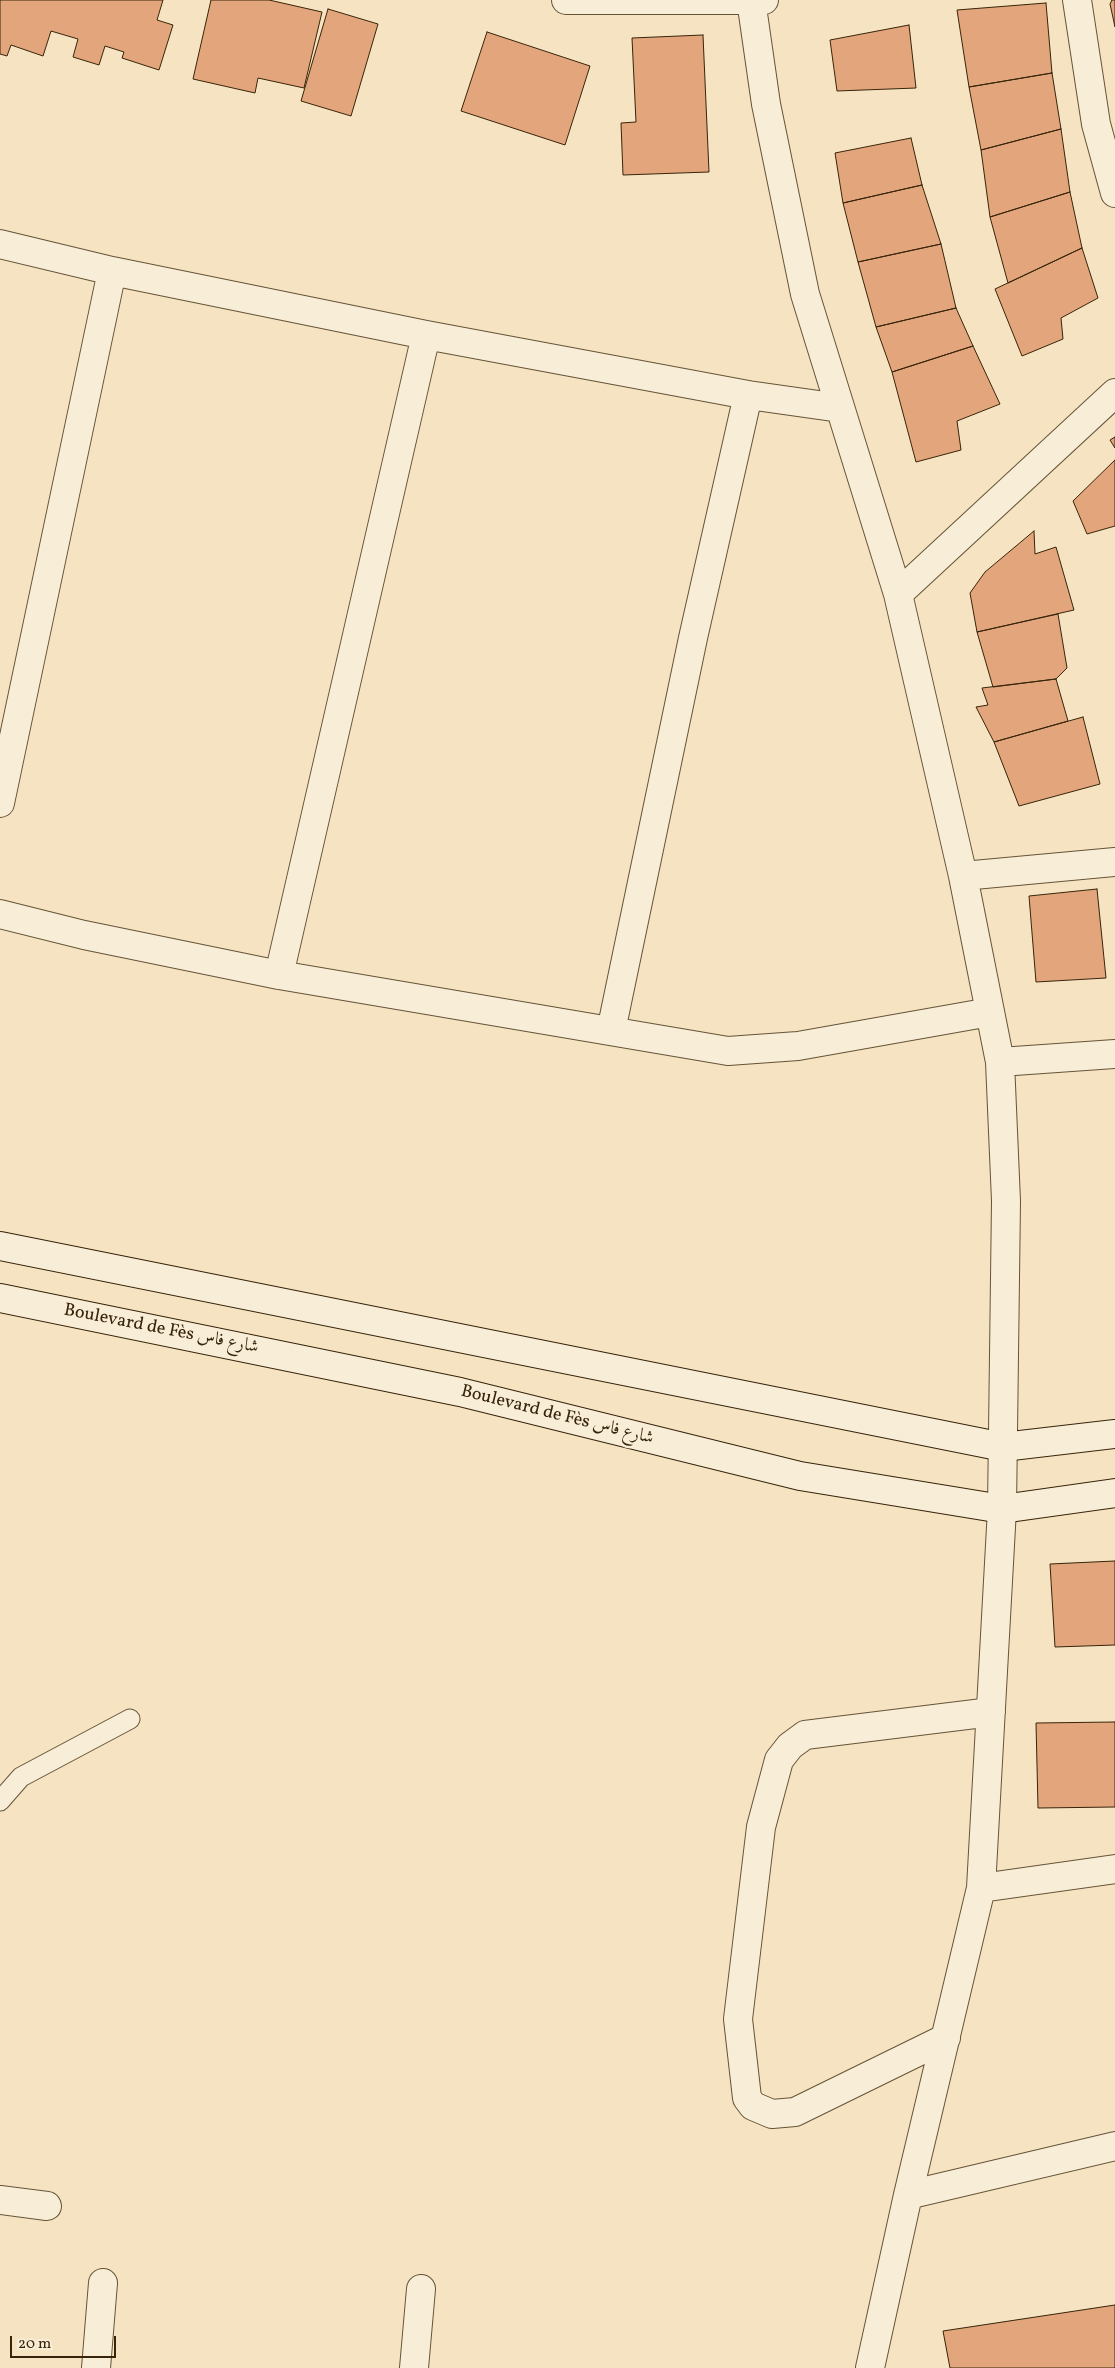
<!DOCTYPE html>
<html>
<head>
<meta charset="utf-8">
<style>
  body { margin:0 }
  #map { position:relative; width:1115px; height:2368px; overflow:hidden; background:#f5e3c1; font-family:Vollkorn,serif }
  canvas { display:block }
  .scale { position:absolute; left:10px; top:2336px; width:106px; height:22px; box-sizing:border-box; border:2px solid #37240a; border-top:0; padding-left:6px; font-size:15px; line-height:18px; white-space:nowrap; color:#37240a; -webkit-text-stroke:4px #f8edd7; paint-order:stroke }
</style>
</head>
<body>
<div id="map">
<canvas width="1115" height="2368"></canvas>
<div class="scale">20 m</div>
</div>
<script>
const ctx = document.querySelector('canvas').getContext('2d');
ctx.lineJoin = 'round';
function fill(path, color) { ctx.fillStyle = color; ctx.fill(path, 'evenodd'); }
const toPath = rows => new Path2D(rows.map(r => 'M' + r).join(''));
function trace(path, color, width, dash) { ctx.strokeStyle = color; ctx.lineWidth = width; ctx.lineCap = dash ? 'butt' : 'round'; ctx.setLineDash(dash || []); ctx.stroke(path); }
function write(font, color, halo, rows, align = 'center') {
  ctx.font = font + ' Vollkorn,Amiri,serif'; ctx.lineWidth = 5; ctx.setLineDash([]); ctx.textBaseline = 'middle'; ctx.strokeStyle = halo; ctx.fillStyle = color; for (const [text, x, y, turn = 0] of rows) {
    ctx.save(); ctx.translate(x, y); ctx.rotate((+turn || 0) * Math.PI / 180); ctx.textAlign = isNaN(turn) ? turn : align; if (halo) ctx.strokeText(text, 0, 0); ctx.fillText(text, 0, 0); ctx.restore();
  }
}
const building = toPath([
  [0,0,163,0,157,20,173,25,159,70,122,58,124,52,105,46,99,65,73,57,78,39,51,31,43,56,11,45,7,56,0,54,0,0],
  [211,0,269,0,322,12,304,88,258,78,255,93,193,79,211,0],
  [1112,0,1115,0,1115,27,1110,4,1112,0],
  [1046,3,1052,73,969,87,957,10,1046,3],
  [328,9,378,24,351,116,301,101,328,9],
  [909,25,916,88,837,91,830,40,909,25],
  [487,32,590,66,565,145,461,111,487,32],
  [703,35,709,172,623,175,621,123,636,122,632,38,703,35],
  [1052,73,1061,129,981,150,969,87,1052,73],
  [1061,129,1070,192,990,217,981,150,1061,129],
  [911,138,922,185,843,203,835,153,911,138],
  [922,185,941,244,858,262,843,203,922,185],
  [1070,192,1082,248,1008,283,990,217,1070,192],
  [941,244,956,308,876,327,858,262,941,244],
  [1082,248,1098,298,1061,318,1063,339,1022,356,995,289,1082,248],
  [956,308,973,346,892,372,876,327,956,308],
  [973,346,1000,404,957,421,961,450,916,462,892,372,973,346],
  [1115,437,1115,448,1110,440,1115,437],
  [1115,460,1115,526,1087,534,1073,501,1115,460],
  [1034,531,1035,554,1056,547,1074,610,977,632,970,593,985,572,1034,531],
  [1058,614,1067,668,1056,679,993,687,977,632,1058,614],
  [1056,679,1068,721,994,742,976,707,988,705,982,688,1056,679],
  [1083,717,1100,784,1019,806,994,742,1083,717],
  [1097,889,1106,978,1036,982,1029,896,1097,889],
  [1115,1561,1115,1645,1055,1647,1050,1564,1115,1561],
  [1115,1722,1115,1807,1038,1808,1036,1723,1115,1722],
  [1115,2305,1115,2368,950,2368,943,2331,1115,2305]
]);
const lane = toPath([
  [0,1801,21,1777,130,1719]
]);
const street = toPath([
  [566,0,764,0],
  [751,0,766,104,805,294,898,594,963,876,1000,1062,1006,1201,1002,1509,981,1888,908,2195,870,2368],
  [1077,0,1096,124,1115,193],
  [0,244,112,271,426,335,748,395,840,408],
  [898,594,1115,393],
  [0,803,112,271],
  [963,876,1115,862],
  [0,914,84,935,279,975,728,1051,798,1046,990,1012],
  [279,975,426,335],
  [611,1031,693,638,748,395],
  [1000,1062,1115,1054],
  [981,1888,1115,1869],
  [946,2038,795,2112,772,2114,753,2106,747,2098,738,2019,761,1827,779,1760,790,1746,805,1735,991,1712],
  [908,2195,1115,2146],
  [0,2200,47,2206],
  [96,2368,103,2283],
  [414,2368,421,2289]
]);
const secondary = toPath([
  [0,1246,1003,1447,1115,1434],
  [0,1298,460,1392,800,1476,1002,1509,1115,1493]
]);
const streetNames = [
  ["Boulevard de Fès شارع فاس",161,1330,11],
  ["Boulevard de Fès شارع فاس",557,1416,14]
];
fill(building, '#e3a57b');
trace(building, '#37240a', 1);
trace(lane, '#665438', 21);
trace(street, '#665438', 30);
trace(secondary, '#37240a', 30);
trace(lane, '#f8edd7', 19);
trace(street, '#f8edd7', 28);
trace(secondary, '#f8edd7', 28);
write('18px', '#37240a', '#f8edd7', streetNames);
</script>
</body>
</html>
